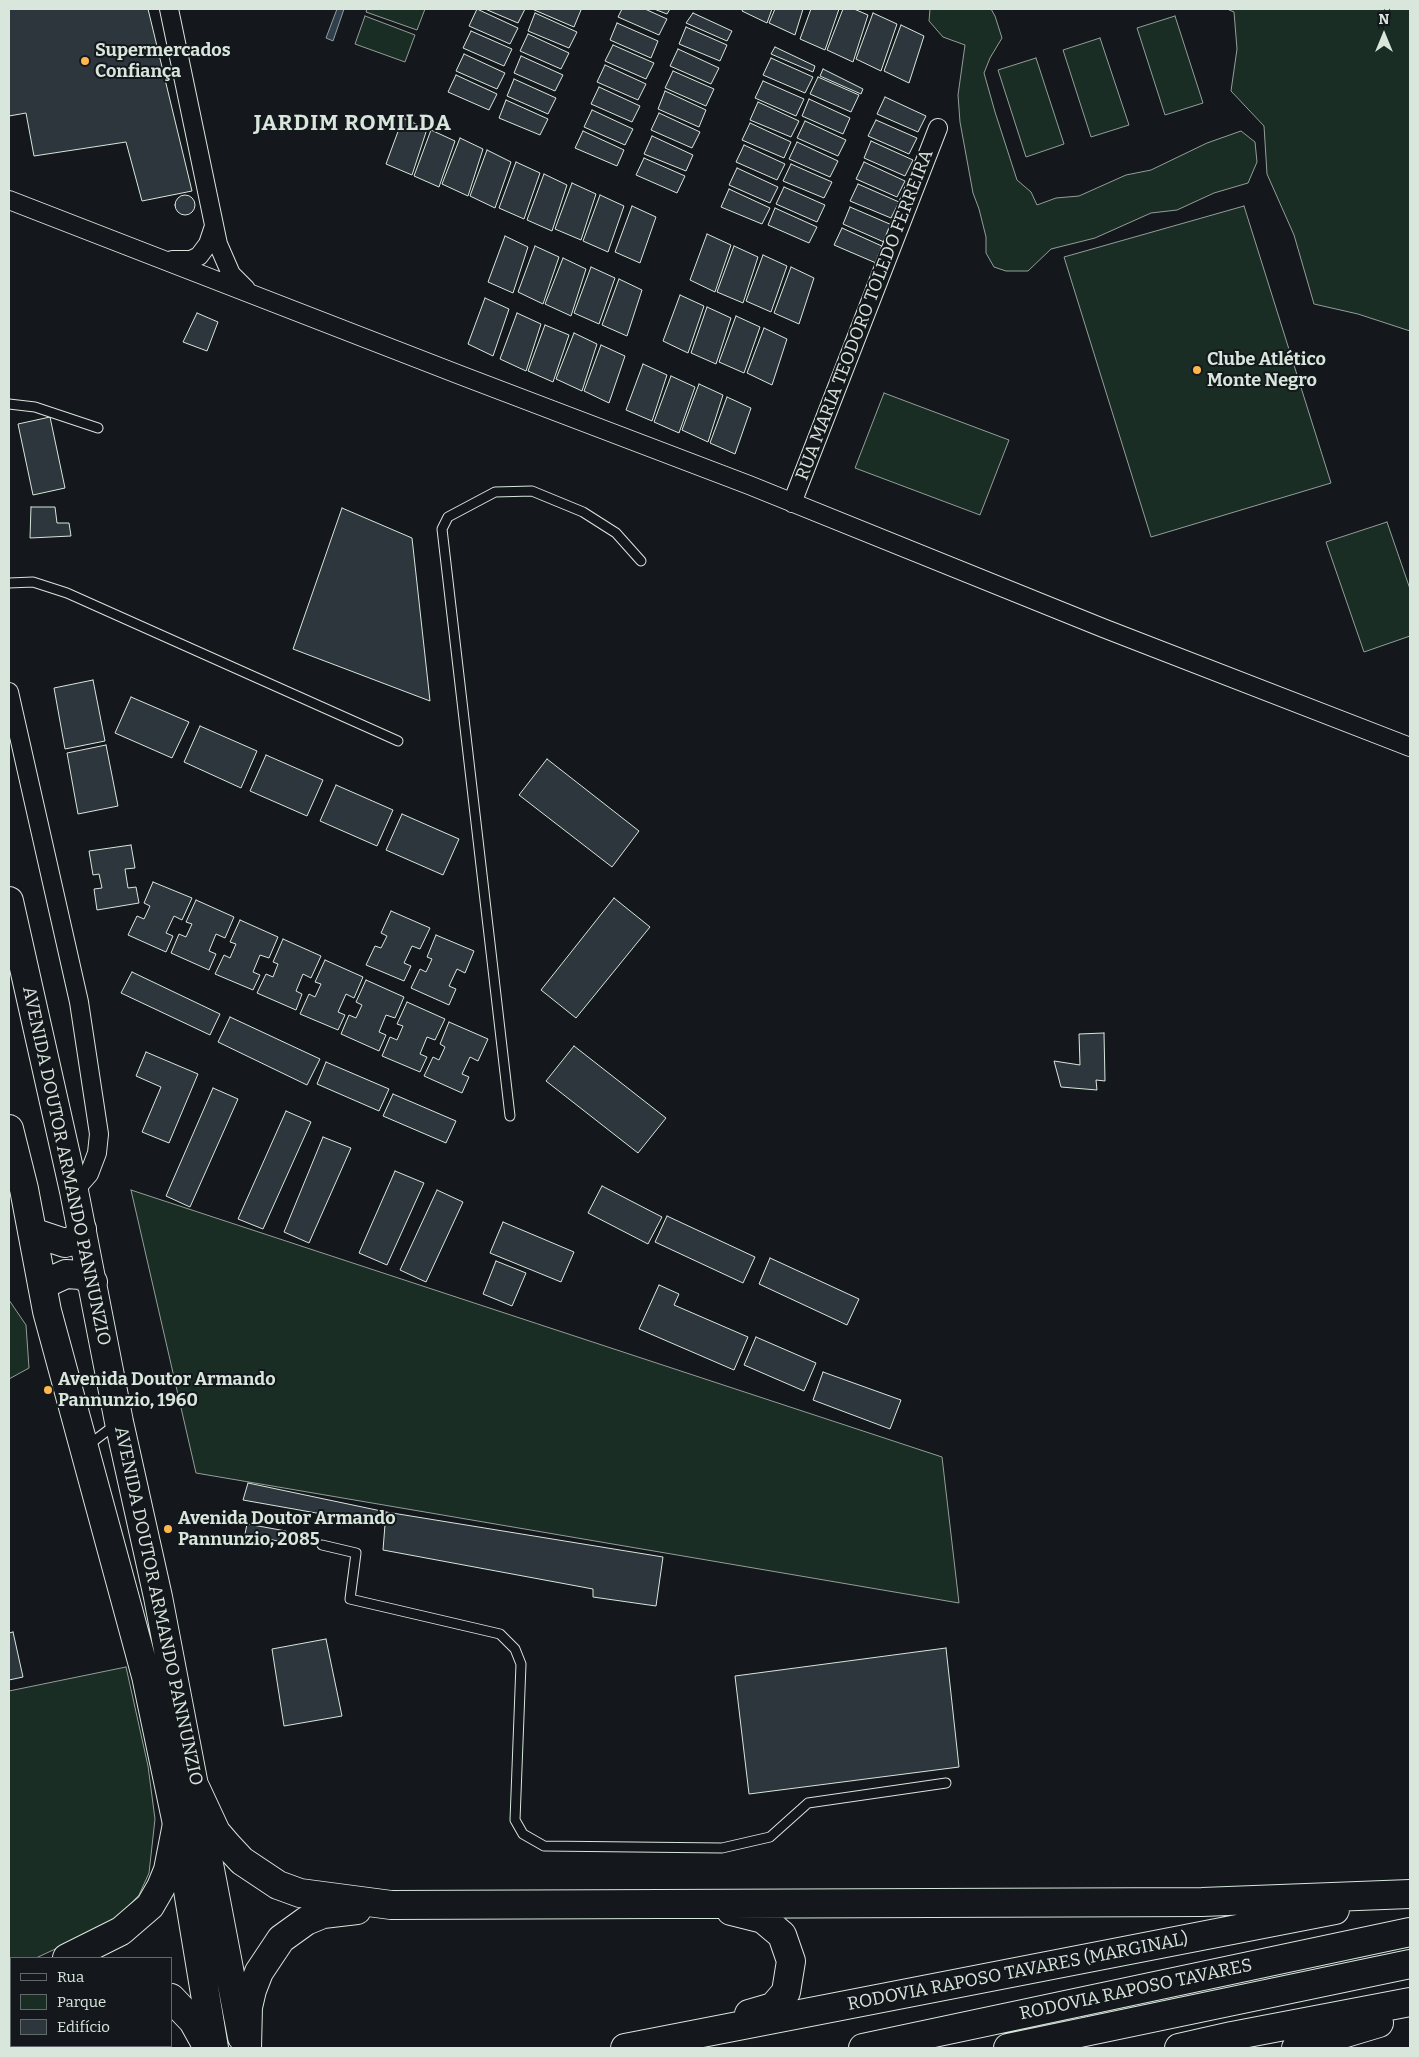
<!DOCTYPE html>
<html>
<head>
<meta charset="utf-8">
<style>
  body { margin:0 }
  #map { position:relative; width:1419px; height:2057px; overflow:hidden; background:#14181c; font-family:Bitter,serif }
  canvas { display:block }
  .frame { position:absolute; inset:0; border:10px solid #d8e6dc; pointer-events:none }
  .legend { position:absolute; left:10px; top:1957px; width:162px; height:90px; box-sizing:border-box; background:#14181c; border:1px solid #626a69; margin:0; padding:6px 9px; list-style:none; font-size:15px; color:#d8e6dc }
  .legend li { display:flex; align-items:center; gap:10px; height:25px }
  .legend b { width:25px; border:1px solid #626a69 }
  .north { position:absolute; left:1359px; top:10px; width:50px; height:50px; -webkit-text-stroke:4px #14181c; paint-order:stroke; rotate:0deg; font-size:14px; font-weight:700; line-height:20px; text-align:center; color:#d8e6dc }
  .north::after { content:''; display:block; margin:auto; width:18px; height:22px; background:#d8e6dc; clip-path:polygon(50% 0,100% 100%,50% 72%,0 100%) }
</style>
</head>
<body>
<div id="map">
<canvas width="1419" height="2057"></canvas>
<div class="frame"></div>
<ul class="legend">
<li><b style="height:6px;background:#14181c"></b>Rua</li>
<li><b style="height:14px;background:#1a2d24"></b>Parque</li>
<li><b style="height:14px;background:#2c363c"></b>Edifício</li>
</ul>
<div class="north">N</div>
</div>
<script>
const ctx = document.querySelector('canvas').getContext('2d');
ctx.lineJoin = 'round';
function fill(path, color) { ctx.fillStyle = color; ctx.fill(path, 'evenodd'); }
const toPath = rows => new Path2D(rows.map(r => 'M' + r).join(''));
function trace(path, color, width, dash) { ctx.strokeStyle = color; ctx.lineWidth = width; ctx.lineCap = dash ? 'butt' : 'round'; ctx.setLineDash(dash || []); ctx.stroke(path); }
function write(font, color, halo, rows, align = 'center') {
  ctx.font = font + ' Bitter,serif'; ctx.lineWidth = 4; ctx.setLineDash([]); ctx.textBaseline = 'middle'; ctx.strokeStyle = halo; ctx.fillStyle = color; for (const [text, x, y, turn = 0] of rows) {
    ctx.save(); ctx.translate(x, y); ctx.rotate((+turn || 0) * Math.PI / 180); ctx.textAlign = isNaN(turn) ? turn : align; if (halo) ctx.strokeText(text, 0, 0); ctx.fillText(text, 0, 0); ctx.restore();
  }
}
const green = toPath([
  [367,9,425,9,417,30,366,12,367,9],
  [930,9,991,9,995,16,1002,38,990,58,984,73,995,112,1017,180,1031,192,1037,205,1056,198,1079,196,1126,175,1151,170,1207,143,1241,131,1255,142,1257,162,1248,183,1214,193,1177,210,1151,213,1095,238,1051,249,1028,271,1006,271,994,267,986,253,986,237,979,209,973,193,960,122,958,95,965,45,943,37,929,21,930,9],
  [1227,9,1410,9,1410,331,1358,314,1314,304,1294,235,1267,174,1264,126,1231,91,1237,49,1234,12,1227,9],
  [365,16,415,35,405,62,355,44,365,16],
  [1175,16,1203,103,1165,115,1137,28,1175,16],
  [1100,38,1129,125,1091,137,1063,50,1100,38],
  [1036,58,1064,144,1026,157,998,70,1036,58],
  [1244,206,1331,483,1151,537,1064,257,1244,206],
  [884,393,1009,440,980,515,855,468,884,393],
  [1387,522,1410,589,1410,636,1364,652,1326,542,1387,522],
  [131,1190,942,1457,959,1603,196,1473,131,1190],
  [9,1300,26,1325,29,1368,9,1379,9,1300],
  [126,1667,148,1766,155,1819,149,1873,139,1895,113,1922,36,1958,11,1958,11,1970,9,1971,9,1691,126,1667]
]);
const water = toPath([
  [337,9,344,9,333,41,326,38,337,9]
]);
const building = toPath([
  [9,9,148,9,192,191,142,201,126,142,34,156,26,113,9,116,9,9],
  [477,9,518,28,510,44,469,26,477,9],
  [485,9,525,9,518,23,485,9],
  [532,9,578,9,581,10,574,27,532,9],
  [622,9,645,9,667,19,659,35,618,17,622,9],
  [654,9,670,9,667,14,654,9],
  [743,9,772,9,767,23,742,11,743,9],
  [775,9,803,9,795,35,769,23,775,9],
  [811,9,839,9,825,50,800,39,811,9],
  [843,9,854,9,868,15,853,62,827,50,843,9],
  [535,13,577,32,569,48,528,31,535,13],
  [693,13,732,31,727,41,686,23,693,13],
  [873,13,897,24,881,71,856,59,873,13],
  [617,23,658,41,651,58,610,40,617,23],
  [901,25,924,36,909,83,884,71,901,25],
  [686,27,727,45,720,61,679,44,686,27],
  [471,31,512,49,504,66,463,48,471,31],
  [528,34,569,53,561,69,520,51,528,34],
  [613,45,654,63,646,79,605,61,613,45],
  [775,47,815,66,813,72,771,54,775,47],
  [678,49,719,68,711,84,670,66,678,49],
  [464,54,505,73,497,89,456,71,464,54],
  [521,56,563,75,555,91,514,73,521,56],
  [771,58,813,77,805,93,763,75,771,58],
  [605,65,646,84,638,100,597,82,605,65],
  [823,69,863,89,861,94,820,76,823,69],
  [673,71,714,89,706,106,665,88,673,71],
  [456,75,497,94,489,110,448,92,456,75],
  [818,77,859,95,851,112,810,94,818,77],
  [514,79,556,98,548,114,507,96,514,79],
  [763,81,804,99,796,116,755,98,763,81],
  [599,87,640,106,632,122,591,104,599,87],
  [665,91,706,110,699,127,658,109,665,91],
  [885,97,926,116,918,132,877,114,885,97],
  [809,99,850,118,843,134,802,116,809,99],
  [506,100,548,119,540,135,499,118,506,100],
  [758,102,799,121,791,137,750,120,758,102],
  [592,110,633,129,625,145,584,127,592,110],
  [659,113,700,132,692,148,651,130,659,113],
  [403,118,427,129,412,175,386,164,403,118],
  [876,120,917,138,909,154,868,136,876,120],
  [805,121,846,140,838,156,797,138,805,121],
  [750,123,791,142,784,158,742,140,750,123],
  [431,130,455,141,439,187,414,176,431,130],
  [583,131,624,150,617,166,575,148,583,131],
  [652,136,693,155,686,171,644,154,652,136],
  [460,138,483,149,468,196,442,184,460,138],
  [871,141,913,160,905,176,864,158,871,141],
  [797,142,838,161,830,177,789,159,797,142],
  [744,145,785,164,777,180,736,162,744,145],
  [487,150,511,162,495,208,470,196,487,150],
  [644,158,685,176,677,193,636,175,644,158],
  [516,162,540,173,524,219,499,208,516,162],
  [864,162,905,181,897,197,856,179,864,162],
  [791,164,832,182,824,198,783,181,791,164],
  [737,168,778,187,770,203,729,185,737,168],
  [544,174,567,185,552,231,527,220,544,174],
  [572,183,596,194,581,240,555,229,572,183],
  [858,184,899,202,891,218,850,201,858,184],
  [784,187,825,205,817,222,776,204,784,187],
  [729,189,770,208,762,224,721,207,729,189],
  [600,195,624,206,608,252,583,241,600,195],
  '175 205a10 10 0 1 1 20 0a10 10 0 1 1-20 0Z',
  [632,206,656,217,640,263,615,252,632,206],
  [850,207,892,225,884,242,843,224,850,207],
  [775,208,817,227,809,243,768,225,775,208],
  [842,228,884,247,876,263,834,245,842,228],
  [707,234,731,245,715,292,690,280,707,234],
  [505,236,528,247,513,293,488,282,505,236],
  [535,246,559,257,543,304,518,292,535,246],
  [734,246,758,257,743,303,717,292,734,246],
  [763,255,787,266,771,312,746,301,763,255],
  [563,258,586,269,571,316,545,304,563,258],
  [591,267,615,278,599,324,574,313,591,267],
  [791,267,814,278,799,324,774,313,791,267],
  [619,279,642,290,627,336,602,325,619,279],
  [680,295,704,306,688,353,663,341,680,295],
  [485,298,509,309,493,356,468,344,485,298],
  [707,307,731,318,716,364,691,353,707,307],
  [197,313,218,322,207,351,183,342,197,313],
  [517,313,541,324,526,371,500,359,517,313],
  [736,316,760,327,744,373,719,362,736,316],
  [545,325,569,335,553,382,528,371,545,325],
  [764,328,787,339,772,385,747,373,764,328],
  [574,333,597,344,582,391,556,379,574,333],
  [601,345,625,356,609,403,584,391,601,345],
  [643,364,667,375,652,421,626,410,643,364],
  [671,376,695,387,679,433,654,422,671,376],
  [699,384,723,395,708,442,682,430,699,384],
  [727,397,751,408,735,454,710,443,727,397],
  [50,417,65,488,33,495,18,424,50,417],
  [31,507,55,507,57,523,69,523,71,536,30,538,31,507],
  [342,508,412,538,430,701,293,649,342,508],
  [93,680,105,741,65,749,54,688,93,680],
  [131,697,189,722,172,758,115,733,131,697],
  [200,726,257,751,241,788,184,762,200,726],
  [106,745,118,806,78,814,67,753,106,745],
  [266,755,323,780,307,816,250,791,266,755],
  [547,759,639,831,612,867,519,795,547,759],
  [336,785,393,810,377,846,320,821,336,785],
  [402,814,459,839,443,875,386,850,402,814],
  [131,845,135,868,125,869,128,888,136,887,139,903,97,910,94,889,102,888,99,874,93,875,89,851,131,845],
  [153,882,192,898,182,920,174,916,166,933,173,936,166,952,128,935,137,916,144,919,150,906,144,903,153,882],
  [614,898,650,927,576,1018,541,990,614,898],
  [196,900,234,917,225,938,216,934,209,951,216,954,209,970,171,953,179,934,186,937,192,924,186,922,196,900],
  [391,911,430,928,420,949,412,946,404,963,411,966,404,981,366,965,375,946,381,948,387,936,381,933,391,911],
  [240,920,278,937,269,958,260,955,253,972,260,975,253,990,215,974,224,955,230,958,236,944,230,942,240,920],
  [436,935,474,951,465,973,457,969,449,986,456,989,449,1005,411,988,420,969,426,972,432,959,427,957,436,935],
  [283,939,321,956,311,978,303,974,296,991,302,994,296,1010,257,993,266,974,273,977,278,964,273,962,283,939],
  [325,960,363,977,354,998,346,994,338,1012,345,1015,338,1030,300,1014,309,994,315,997,321,984,315,982,325,960],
  [132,972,220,1014,210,1035,121,993,132,972],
  [366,980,404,997,395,1018,386,1015,379,1032,386,1035,379,1051,341,1034,349,1015,356,1018,362,1005,356,1002,366,980],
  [407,1002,445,1019,435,1040,427,1037,420,1054,427,1057,420,1072,382,1056,390,1037,397,1040,403,1026,397,1024,407,1002],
  [230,1017,320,1059,307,1085,218,1042,230,1017],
  [449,1022,488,1039,478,1061,470,1057,462,1074,469,1077,462,1093,424,1076,433,1057,439,1060,445,1047,440,1044,449,1022],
  [1104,1033,1105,1081,1096,1080,1097,1090,1061,1087,1054,1061,1080,1065,1079,1034,1104,1033],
  [574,1046,666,1118,638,1153,546,1081,574,1046],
  [146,1052,198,1074,169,1143,142,1132,161,1087,136,1076,146,1052],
  [326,1062,389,1089,379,1111,317,1084,326,1062],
  [213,1088,238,1099,190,1207,166,1196,213,1088],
  [393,1094,456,1121,446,1143,383,1116,393,1094],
  [286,1111,311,1122,263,1229,238,1219,286,1111],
  [323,1137,351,1148,309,1243,284,1232,323,1137],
  [395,1171,424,1183,387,1265,359,1253,395,1171],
  [602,1186,662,1217,648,1244,588,1213,602,1186],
  [437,1190,463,1202,426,1282,400,1270,437,1190],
  [667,1216,755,1257,743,1283,655,1242,667,1216],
  [503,1222,574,1252,561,1282,490,1253,503,1222],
  [770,1258,859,1299,847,1325,759,1284,770,1258],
  [496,1261,526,1273,512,1306,483,1294,496,1261],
  [659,1285,679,1294,674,1305,748,1337,734,1370,639,1329,659,1285],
  [756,1337,816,1363,804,1391,744,1365,756,1337],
  [823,1372,901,1400,890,1429,813,1400,823,1372],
  [248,1483,386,1512,384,1525,243,1500,248,1483],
  [386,1512,663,1557,656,1606,593,1597,593,1589,383,1550,386,1512],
  [247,1524,286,1531,287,1543,245,1534,247,1524],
  [13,1632,23,1677,9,1680,9,1633,13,1632],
  [326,1639,342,1716,284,1726,272,1649,326,1639],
  [946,1648,959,1767,749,1794,735,1676,946,1648]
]);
const lane = toPath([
  [9,404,35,407,98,428],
  [9,583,33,582,67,593,398,741],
  [510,1116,442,529,448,517,495,492,532,491,583,512,616,533,641,561],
  [87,1446,115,1425],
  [322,1545,356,1553,350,1599,500,1634,515,1649,521,1664,515,1820,523,1834,544,1846,722,1848,770,1837,808,1803,946,1783]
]);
const street = toPath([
  [169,9,218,244,231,274,246,289],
  [9,200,460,375,749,485,1103,628,1410,747],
  [172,260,191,260,199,256,208,244,214,226],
  [792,503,938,128],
  [9,692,79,1002,99,1134,97,1153,89,1174,74,1191]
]);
const primary = toPath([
  [9,901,74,1191,119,1422,158,1597,242,2037],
  [9,1129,24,1189,47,1311,146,1676,177,1824,214,2048],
  [32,1232,65,1243,75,1240,82,1229],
  [42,1285,66,1274,81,1275,93,1282]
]);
const highway = toPath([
  [196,1789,216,1832,228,1846,242,1861,278,1885,300,1893,391,1905,1202,1902,1410,1894],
  [731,1911,763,1919,782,1935,791,1961,786,1992,773,2007,749,2014],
  [67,1958,121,1931,150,1906,161,1887,168,1870,177,1824],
  [9,1988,11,1987],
  [171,1998,193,2021,208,2048],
  [247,2048,248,2007,252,1990,259,1972,281,1939,306,1921,323,1914,357,1910],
  [625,2048,1335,1910],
  [863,2048,1410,1932],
  [1008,2048,1410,1964],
  [1179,2048,1232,2036,1410,2002],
  [1296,2048,1379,2023]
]);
const markers = [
  [85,61,5,"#ffb74d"],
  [1197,370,5,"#ffb74d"],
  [48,1390,5,"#ffb74d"],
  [168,1529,5,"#ffb74d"]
];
const poiNames = [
  ["Supermercados",95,51],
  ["Confiança",95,72],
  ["Clube Atlético",1207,360],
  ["Monte Negro",1207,381],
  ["Avenida Doutor Armando",58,1380],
  ["Pannunzio, 1960",58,1401],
  ["Avenida Doutor Armando",178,1519],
  ["Pannunzio, 2085",178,1540]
];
const streetNames = [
  ["RUA MARIA TEODORO TOLEDO FERREIRA",865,315,-69],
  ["AVENIDA DOUTOR ARMANDO PANNUNZIO",66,1166,78],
  ["AVENIDA DOUTOR ARMANDO PANNUNZIO",158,1606,78],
  ["RODOVIA RAPOSO TAVARES (MARGINAL)",1018,1972,-11],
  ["RODOVIA RAPOSO TAVARES",1136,1990,-12]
];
const districtNames = [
  ["JARDIM ROMILDA",353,124]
];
fill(green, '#1a2d24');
trace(green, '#939e99', 1);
fill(water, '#2f3f4d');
trace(water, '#939e99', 1);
fill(building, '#2c363c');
trace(building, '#d8e6dc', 1);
trace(lane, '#d8e6dc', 11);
trace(street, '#d8e6dc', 20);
trace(primary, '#d8e6dc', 30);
trace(highway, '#d8e6dc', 30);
trace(lane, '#14181c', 9);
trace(street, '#14181c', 18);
trace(primary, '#14181c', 28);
trace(highway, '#14181c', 28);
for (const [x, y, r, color] of markers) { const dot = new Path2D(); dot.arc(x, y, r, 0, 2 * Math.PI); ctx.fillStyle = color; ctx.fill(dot); trace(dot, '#14181c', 2); }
write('bold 18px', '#d8e6dc', '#14181c', poiNames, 'left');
write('18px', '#d8e6dc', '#14181c', streetNames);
ctx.letterSpacing = '1px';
write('bold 22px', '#d8e6dc', '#14181c', districtNames);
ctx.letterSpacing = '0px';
</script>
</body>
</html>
